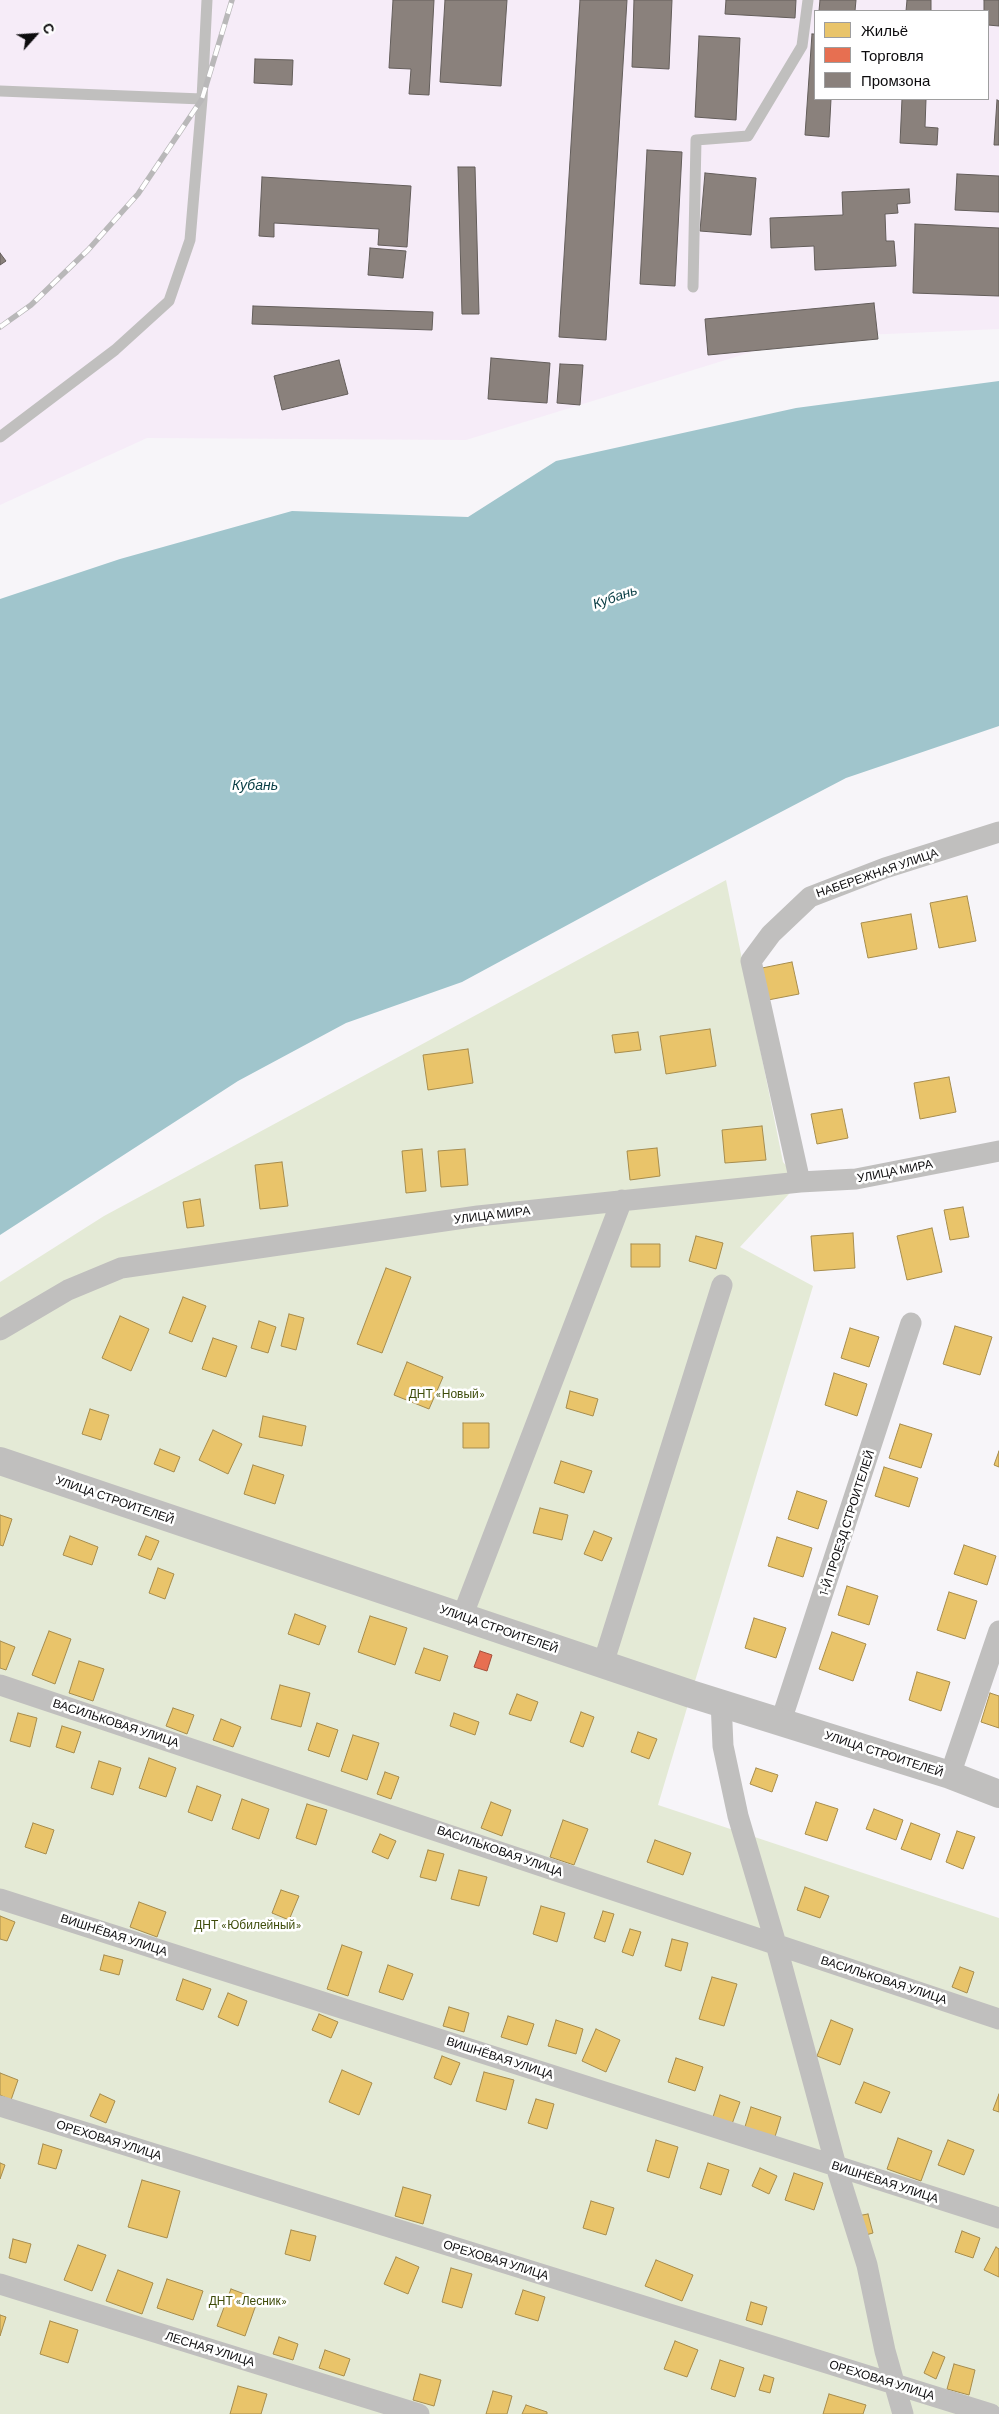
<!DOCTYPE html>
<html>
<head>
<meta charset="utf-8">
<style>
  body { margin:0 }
  #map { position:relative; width:999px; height:2414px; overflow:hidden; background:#f7f5f9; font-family:Barlow,sans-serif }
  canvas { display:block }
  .legend { position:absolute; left:814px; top:10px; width:175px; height:90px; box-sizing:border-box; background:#fff; border:1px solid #9e9e9f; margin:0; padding:6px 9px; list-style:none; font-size:15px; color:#0d0c0e }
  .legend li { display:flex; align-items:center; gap:10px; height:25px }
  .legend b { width:25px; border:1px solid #9e9e9f }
  .north { position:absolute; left:10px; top:10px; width:50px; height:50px; -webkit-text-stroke:4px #fff; paint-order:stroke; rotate:64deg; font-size:14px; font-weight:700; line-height:20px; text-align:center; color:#0d0c0e }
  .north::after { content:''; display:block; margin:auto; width:18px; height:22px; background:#0d0c0e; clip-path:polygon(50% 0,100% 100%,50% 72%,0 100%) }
</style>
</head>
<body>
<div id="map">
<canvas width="999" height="2414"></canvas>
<ul class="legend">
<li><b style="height:14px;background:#e9c46a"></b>Жильё</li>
<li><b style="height:14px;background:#e76f51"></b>Торговля</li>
<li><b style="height:14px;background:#8a817c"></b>Промзона</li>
</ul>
<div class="north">С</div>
</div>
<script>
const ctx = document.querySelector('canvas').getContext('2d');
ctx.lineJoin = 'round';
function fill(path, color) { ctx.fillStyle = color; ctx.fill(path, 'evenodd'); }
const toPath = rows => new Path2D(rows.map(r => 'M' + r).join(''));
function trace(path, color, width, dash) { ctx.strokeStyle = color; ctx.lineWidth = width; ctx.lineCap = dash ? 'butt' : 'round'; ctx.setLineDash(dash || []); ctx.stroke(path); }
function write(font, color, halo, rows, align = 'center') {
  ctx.font = font + ' Barlow,sans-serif'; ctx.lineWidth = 5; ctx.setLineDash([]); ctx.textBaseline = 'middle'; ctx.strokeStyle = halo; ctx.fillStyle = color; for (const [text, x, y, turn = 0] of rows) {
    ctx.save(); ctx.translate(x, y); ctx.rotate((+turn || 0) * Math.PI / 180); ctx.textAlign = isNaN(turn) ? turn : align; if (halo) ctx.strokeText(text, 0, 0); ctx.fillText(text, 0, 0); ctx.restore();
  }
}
const industrial = toPath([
  [0,0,999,0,999,329,797,338,466,440,147,438,0,505],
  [815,11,988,11,988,99,815,99]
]);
const green = toPath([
  [726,880,783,1162,800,1182,740,1247,813,1286,658,1805,999,1918,999,2414,0,2414,0,1282,104,1216]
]);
const water = toPath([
  [999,381,999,726,846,778,647,882,462,982,346,1023,238,1081,0,1235,0,599,120,559,292,511,468,517,556,461,796,408]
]);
const homes = toPath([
  [967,896,976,941,939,948,930,903,967,896],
  [911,914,917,949,868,958,861,923,911,914],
  [792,962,799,994,768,1000,762,968,792,962],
  [710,1029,716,1066,666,1074,660,1036,710,1029],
  [638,1032,641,1050,615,1053,612,1035,638,1032],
  [468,1049,473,1083,428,1090,423,1055,468,1049],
  [949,1077,956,1112,920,1119,914,1083,949,1077],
  [842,1109,848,1138,817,1144,811,1114,842,1109],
  [762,1126,766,1160,725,1163,722,1130,762,1126],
  [657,1148,660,1176,630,1180,627,1151,657,1148],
  [422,1149,426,1191,406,1193,402,1151,422,1149],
  [465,1149,468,1185,441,1187,438,1151,465,1149],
  [282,1162,288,1206,260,1209,255,1165,282,1162],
  [200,1199,204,1226,187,1228,183,1202,200,1199],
  [963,1207,969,1237,950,1240,944,1210,963,1207],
  [932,1228,942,1272,907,1280,897,1236,932,1228],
  [853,1233,855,1268,814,1271,811,1236,853,1233],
  [696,1236,723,1243,716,1269,689,1261,696,1236],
  [631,1244,660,1244,660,1267,631,1267,631,1244],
  [386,1268,411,1277,382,1353,357,1344,386,1268],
  [183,1297,206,1306,192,1342,169,1333,183,1297],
  [289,1314,304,1318,296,1350,281,1346,289,1314],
  [120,1316,149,1329,131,1371,102,1358,120,1316],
  [259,1321,276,1327,268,1353,251,1348,259,1321],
  [955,1326,992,1337,980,1375,943,1364,955,1326],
  [850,1328,879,1337,869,1367,841,1358,850,1328],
  [213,1338,237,1346,226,1377,202,1369,213,1338],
  [407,1362,443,1377,429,1409,394,1395,407,1362],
  [834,1373,867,1384,857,1416,825,1405,834,1373],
  [570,1391,598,1399,593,1416,566,1408,570,1391],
  [90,1409,109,1415,101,1440,82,1434,90,1409],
  [263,1416,306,1426,302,1446,259,1437,263,1416],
  [463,1423,489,1423,489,1448,463,1448,463,1423],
  [900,1424,932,1434,921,1468,889,1458,900,1424],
  [213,1430,242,1444,228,1474,199,1460,213,1430],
  [160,1449,180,1457,174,1472,154,1464,160,1449],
  [999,1451,999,1467,994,1465,999,1451],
  [561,1461,592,1471,584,1493,554,1483,561,1461],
  [253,1465,284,1475,275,1504,244,1494,253,1465],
  [884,1467,918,1478,909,1507,875,1496,884,1467],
  [797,1491,827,1501,818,1529,788,1519,797,1491],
  [540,1508,568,1515,562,1540,533,1533,540,1508],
  [0,1515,12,1519,3,1546,0,1545,0,1515],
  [594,1531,612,1538,602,1561,584,1554,594,1531],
  [70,1536,98,1547,92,1565,63,1555,70,1536],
  [146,1536,159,1541,151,1560,138,1555,146,1536],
  [777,1537,812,1548,803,1577,768,1566,777,1537],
  [964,1545,996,1556,987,1585,954,1574,964,1545],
  [158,1568,174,1574,165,1599,149,1593,158,1568],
  [847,1586,878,1596,869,1625,838,1615,847,1586],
  [949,1592,977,1601,965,1639,937,1630,949,1592],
  [295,1614,326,1626,319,1645,288,1634,295,1614],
  [370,1616,407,1628,395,1665,358,1652,370,1616],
  [754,1618,786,1628,776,1658,745,1648,754,1618],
  [49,1631,71,1639,55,1684,32,1675,49,1631],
  [832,1632,866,1644,853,1681,819,1669,832,1632],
  [0,1641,15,1647,6,1670,0,1668,0,1641],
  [424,1648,448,1656,440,1681,415,1673,424,1648],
  [79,1661,104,1669,93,1701,69,1693,79,1661],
  [917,1672,950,1682,941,1711,909,1700,917,1672],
  [280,1685,310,1693,301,1727,271,1719,280,1685],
  [990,1693,999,1696,999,1728,981,1722,990,1693],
  [517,1694,538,1702,531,1721,509,1714,517,1694],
  [173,1708,194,1715,187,1734,166,1726,173,1708],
  [581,1712,594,1717,583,1747,570,1742,581,1712],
  [18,1713,37,1718,30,1747,10,1741,18,1713],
  [454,1713,479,1722,475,1735,450,1726,454,1713],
  [221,1719,241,1727,233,1747,213,1740,221,1719],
  [317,1723,338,1730,329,1757,308,1750,317,1723],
  [62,1726,81,1732,74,1753,56,1747,62,1726],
  [638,1732,657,1739,649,1759,631,1752,638,1732],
  [353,1735,379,1743,367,1780,341,1771,353,1735],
  [149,1758,176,1768,166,1797,139,1788,149,1758],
  [99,1761,121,1768,113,1795,91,1788,99,1761],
  [756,1768,778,1775,772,1792,750,1784,756,1768],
  [385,1772,399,1777,391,1799,377,1794,385,1772],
  [197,1786,221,1795,212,1821,188,1812,197,1786],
  [242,1799,269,1809,259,1839,232,1829,242,1799],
  [491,1802,511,1810,502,1836,481,1828,491,1802],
  [816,1802,838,1809,827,1841,805,1834,816,1802],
  [307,1804,327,1810,316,1845,296,1838,307,1804],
  [874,1809,903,1820,896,1840,866,1829,874,1809],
  [563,1820,588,1829,574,1865,550,1857,563,1820],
  [33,1823,54,1830,46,1854,25,1847,33,1823],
  [911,1823,940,1834,931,1860,901,1849,911,1823],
  [957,1831,975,1837,963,1869,946,1862,957,1831],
  [380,1834,396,1841,388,1859,372,1852,380,1834],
  [655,1840,691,1853,683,1875,647,1862,655,1840],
  [428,1850,444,1854,436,1881,420,1877,428,1850],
  [459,1870,487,1877,479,1906,451,1899,459,1870],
  [805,1887,829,1896,820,1918,797,1910,805,1887],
  [281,1890,299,1896,289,1920,272,1913,281,1890],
  [139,1902,166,1912,157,1937,130,1927,139,1902],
  [541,1906,565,1913,557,1942,533,1934,541,1906],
  [603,1911,614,1914,605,1942,594,1938,603,1911],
  [0,1916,15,1922,7,1941,0,1939,0,1916],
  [630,1929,641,1932,633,1956,622,1952,630,1929],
  [672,1939,688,1943,681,1971,665,1966,672,1939],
  [342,1945,362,1952,348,1996,327,1989,342,1945],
  [104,1955,123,1960,119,1975,100,1970,104,1955],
  [388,1965,413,1974,403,2000,379,1992,388,1965],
  [960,1967,974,1972,967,1993,952,1987,960,1967],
  [712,1977,737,1984,724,2026,699,2019,712,1977],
  [183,1979,211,1989,203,2010,176,2000,183,1979],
  [228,1993,247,2001,238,2026,218,2017,228,1993],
  [449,2007,469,2013,464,2032,443,2026,449,2007],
  [319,2014,338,2022,331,2038,312,2030,319,2014],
  [508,2016,534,2024,527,2045,501,2037,508,2016],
  [556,2020,583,2029,576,2054,548,2046,556,2020],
  [831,2020,853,2029,840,2065,817,2056,831,2020],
  [596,2029,620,2040,606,2072,582,2061,596,2029],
  [442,2056,460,2063,451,2085,434,2078,442,2056],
  [676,2058,703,2067,695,2091,668,2082,676,2058],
  [342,2070,372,2083,359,2115,329,2102,342,2070],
  [484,2072,514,2080,506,2110,476,2101,484,2072],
  [0,2073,18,2080,11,2100,0,2095,0,2073],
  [864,2082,890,2092,881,2113,855,2103,864,2082],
  [100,2094,115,2101,106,2123,90,2116,100,2094],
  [999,2094,999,2112,993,2110,999,2094],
  [720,2095,740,2102,732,2124,713,2117,720,2095],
  [536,2099,554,2104,547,2129,528,2123,536,2099],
  [751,2107,781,2117,774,2140,744,2130,751,2107],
  [898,2138,932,2151,921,2181,887,2169,898,2138],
  [656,2140,678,2147,669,2178,647,2171,656,2140],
  [948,2140,974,2150,964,2175,938,2165,948,2140],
  [43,2144,62,2150,56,2169,38,2164,43,2144],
  [0,2163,5,2165,0,2179,0,2163],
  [708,2163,729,2170,721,2195,700,2188,708,2163],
  [760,2168,777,2176,769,2194,752,2186,760,2168],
  [794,2173,823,2183,814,2210,785,2200,794,2173],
  [142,2180,180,2191,167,2238,128,2227,142,2180],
  [403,2187,431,2195,423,2224,395,2216,403,2187],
  [591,2201,614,2208,606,2235,583,2228,591,2201],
  [868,2214,873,2233,862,2236,857,2216,868,2214],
  [291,2230,316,2236,310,2261,285,2254,291,2230],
  [962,2231,980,2238,973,2258,955,2252,962,2231],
  [13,2239,31,2244,26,2263,9,2258,13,2239],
  [78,2245,106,2255,92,2291,64,2280,78,2245],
  [996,2247,999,2249,999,2277,984,2270,996,2247],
  [396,2257,419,2267,408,2294,384,2284,396,2257],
  [656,2260,693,2275,682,2301,645,2286,656,2260],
  [451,2268,472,2274,462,2308,442,2302,451,2268],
  [118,2270,153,2283,142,2314,106,2301,118,2270],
  [167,2279,203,2291,193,2320,157,2308,167,2279],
  [231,2289,258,2299,245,2336,217,2326,231,2289],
  [523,2290,545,2297,538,2321,515,2314,523,2290],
  [751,2302,767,2307,762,2325,746,2320,751,2302],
  [0,2315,6,2317,0,2336,0,2315],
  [50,2321,78,2330,68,2363,40,2354,50,2321],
  [279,2337,298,2344,293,2360,273,2354,279,2337],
  [675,2341,698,2350,687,2377,664,2369,675,2341],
  [325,2350,350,2359,344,2376,319,2368,325,2350],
  [933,2352,945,2357,936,2379,924,2373,933,2352],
  [720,2360,744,2368,735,2397,711,2389,720,2360],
  [954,2364,975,2370,969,2395,947,2389,954,2364],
  [420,2374,441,2380,434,2406,413,2400,420,2374],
  [764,2375,774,2378,770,2393,759,2390,764,2375],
  [238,2386,267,2394,261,2414,230,2414,238,2386],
  [493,2391,512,2396,507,2414,486,2414,493,2391],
  [829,2394,866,2405,863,2414,823,2414,829,2394],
  [526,2405,547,2412,547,2414,522,2414,526,2405]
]);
const shops = toPath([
  [480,1651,492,1655,487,1671,474,1667,480,1651]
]);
const industry = toPath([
  [393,0,434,0,429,95,409,94,411,69,389,68,393,0],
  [445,0,507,0,501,86,440,82,445,0],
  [580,0,627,0,606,340,559,337,580,0],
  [634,0,672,0,669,69,632,67,634,0],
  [726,0,796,0,795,18,725,14,726,0],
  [820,0,856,0,855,11,819,11,820,0],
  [907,0,931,0,931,11,906,11,907,0],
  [984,0,999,0,999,26,988,25,988,11,984,11,984,0],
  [812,34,815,34,815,99,831,99,829,137,805,135,812,34],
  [699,36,740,38,736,120,695,117,699,36],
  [255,59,293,60,292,85,254,83,255,59],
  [902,99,926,99,925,127,938,128,937,145,900,143,902,99],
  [997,100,999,101,999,145,994,145,997,100],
  [647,150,682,152,675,286,640,284,647,150],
  [458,167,475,167,479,314,462,314,458,167],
  [705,173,756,178,751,235,700,231,705,173],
  [957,174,999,176,999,212,955,210,957,174],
  [262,177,411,186,407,247,378,245,379,229,274,223,274,237,259,236,262,177],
  [909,189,910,203,897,204,898,213,885,214,886,241,894,241,896,266,815,270,814,246,771,248,770,218,843,215,842,192,909,189],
  [915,224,999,228,999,296,913,293,915,224],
  [370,248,406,251,403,278,368,275,370,248],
  [0,253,6,261,0,265,0,253],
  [874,303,878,339,708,355,705,319,874,303],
  [253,306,433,312,432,330,252,324,253,306],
  [491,358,550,363,547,403,488,399,491,358],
  [339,360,348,394,282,410,274,376,339,360],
  [560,364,583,365,580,405,557,403,560,364]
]);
const service = toPath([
  [0,91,202,99],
  [693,287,696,140,748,136,802,46,808,0],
  [0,437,115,350,169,301,190,240,202,99,207,0]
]);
const minor = toPath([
  [800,1182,751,961,771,934,810,897,885,868,999,832],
  [0,1330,68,1290,121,1268,478,1216,800,1182,856,1179,999,1151],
  [462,1617,622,1200],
  [603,1664,722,1285],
  [0,1685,999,2019],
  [721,1701,723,1746,738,1816,776,1944,836,2166,867,2265,885,2351,903,2414],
  [781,1721,911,1323],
  [950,1775,999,1631],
  [0,1899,999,2218],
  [0,2106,991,2414],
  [0,2284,419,2414]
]);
const tertiary = toPath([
  [0,1461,691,1694,950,1775,999,1794]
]);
const rail = toPath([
  [0,327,31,305,88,250,138,194,202,99,232,0]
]);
const streetNames = [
  ["НАБЕРЕЖНАЯ УЛИЦА",877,873,-19],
  ["УЛИЦА МИРА",895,1171,-11],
  ["УЛИЦА МИРА",492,1215,-7],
  ["УЛИЦА СТРОИТЕЛЕЙ",115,1500,19],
  ["1-Й ПРОЕЗД СТРОИТЕЛЕЙ",847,1523,-72],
  ["УЛИЦА СТРОИТЕЛЕЙ",499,1629,19],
  ["ВАСИЛЬКОВАЯ УЛИЦА",116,1723,18],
  ["УЛИЦА СТРОИТЕЛЕЙ",884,1754,18],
  ["ВАСИЛЬКОВАЯ УЛИЦА",500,1851,19],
  ["ВИШНЁВАЯ УЛИЦА",114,1935,18],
  ["ВАСИЛЬКОВАЯ УЛИЦА",884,1980,18],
  ["ВИШНЁВАЯ УЛИЦА",500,2058,18],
  ["ОРЕХОВАЯ УЛИЦА",109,2140,17],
  ["ВИШНЁВАЯ УЛИЦА",885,2182,18],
  ["ОРЕХОВАЯ УЛИЦА",496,2260,17],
  ["ЛЕСНАЯ УЛИЦА",210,2349,17],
  ["ОРЕХОВАЯ УЛИЦА",882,2380,17]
];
const parkNames = [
  ["ДНТ «Новый»",447,1394],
  ["ДНТ «Юбилейный»",248,1925],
  ["ДНТ «Лесник»",248,2301]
];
const waterNames = [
  ["Кубань",615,597,-19],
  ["Кубань",255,785]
];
fill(industrial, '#f6ecf8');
fill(green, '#e4ead6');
fill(water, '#a0c5cc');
fill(homes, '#e9c46a');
trace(homes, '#a78d4e', 1);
fill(shops, '#e76f51');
trace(shops, '#a6513d', 1);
fill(industry, '#8a817c');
trace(industry, '#645e5b', 1);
trace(service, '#c0bfbe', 11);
trace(minor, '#c0bfbe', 21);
trace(tertiary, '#c0bfbe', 28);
trace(rail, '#b9b8b9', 5.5);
trace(rail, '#fff', 4, [11]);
write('12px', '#0d0c0e', '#fff', streetNames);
write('12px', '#3e4c0a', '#fff', parkNames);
write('italic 14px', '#093d44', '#fff', waterNames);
</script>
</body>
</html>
